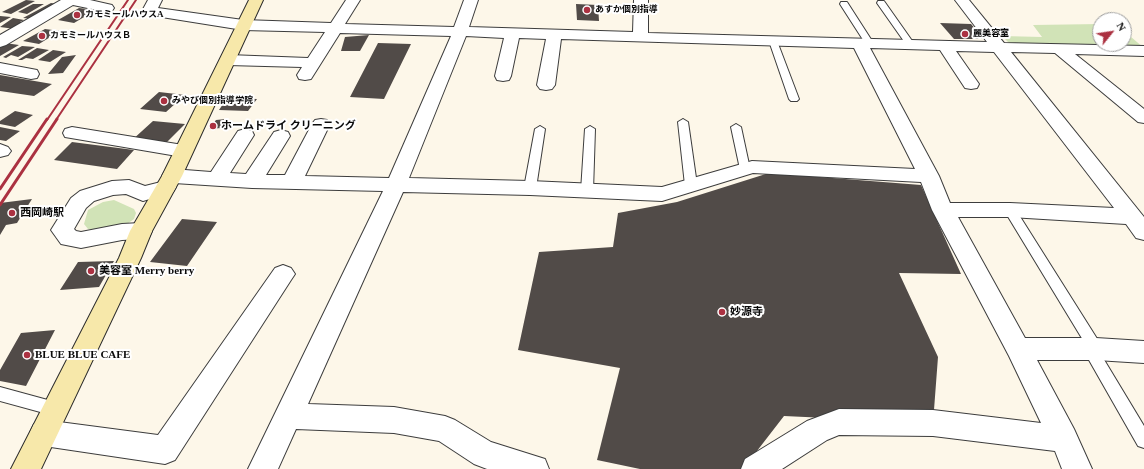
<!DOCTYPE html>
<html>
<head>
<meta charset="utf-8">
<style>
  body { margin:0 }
  #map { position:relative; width:1144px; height:469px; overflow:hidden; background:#fdf7e9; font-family:"Times New Roman",serif }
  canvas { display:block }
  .north { position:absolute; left:1092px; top:12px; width:40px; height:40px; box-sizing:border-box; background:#fff; border:1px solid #9d9d9d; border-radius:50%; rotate:60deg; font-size:11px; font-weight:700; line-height:16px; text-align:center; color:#0a0a0a }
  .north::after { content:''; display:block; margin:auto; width:14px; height:18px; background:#ab3141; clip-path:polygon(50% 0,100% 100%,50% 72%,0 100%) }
</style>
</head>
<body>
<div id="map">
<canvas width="1144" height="469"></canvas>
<div class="north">N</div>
</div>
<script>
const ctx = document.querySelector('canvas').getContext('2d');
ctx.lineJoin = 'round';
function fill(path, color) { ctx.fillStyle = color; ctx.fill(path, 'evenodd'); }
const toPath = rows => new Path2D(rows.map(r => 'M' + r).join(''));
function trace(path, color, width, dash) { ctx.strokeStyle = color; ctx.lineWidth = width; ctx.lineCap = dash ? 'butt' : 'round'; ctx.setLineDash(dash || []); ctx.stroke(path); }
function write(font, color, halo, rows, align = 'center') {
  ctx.font = font + ' "Times New Roman","Noto Sans JP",serif'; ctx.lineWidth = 4; ctx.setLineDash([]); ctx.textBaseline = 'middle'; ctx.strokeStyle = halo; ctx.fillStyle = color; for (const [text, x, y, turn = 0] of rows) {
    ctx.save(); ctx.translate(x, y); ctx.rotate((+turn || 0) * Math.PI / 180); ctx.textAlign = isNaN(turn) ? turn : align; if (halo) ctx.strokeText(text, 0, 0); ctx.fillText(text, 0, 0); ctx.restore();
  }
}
const green = toPath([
  [1100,24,1100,44,1124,44,1124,31,1144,48,1010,44,1002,36,1042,37,1033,25],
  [114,200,134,209,136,213,134,219,127,224,100,229,88,229,84,224,88,210,103,202]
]);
const building = toPath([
  [26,0,35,1,11,14,2,12],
  [51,3,57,4,35,19,23,18],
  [33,4,44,4,27,14,18,12],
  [576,4,598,5,599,21,577,20],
  [79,8,96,10,74,23,58,20],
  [0,16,11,17,0,23],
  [13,18,24,20,20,22,26,23,15,29,0,27],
  [940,23,971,24,984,39,954,39],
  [45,29,60,31,39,44,23,41],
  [369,35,360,51,341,51,345,37],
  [5,43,19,45,0,56,0,46],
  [378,43,411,44,384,99,350,97],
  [22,46,35,47,18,57,11,55,6,58,3,57],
  [37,48,49,50,33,59,26,58,22,60,18,60],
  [53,50,66,52,50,62,38,60],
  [76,55,63,73,48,74,62,57],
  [0,75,52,84,34,96,0,91],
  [159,92,185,95,166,112,140,109],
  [227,98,257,99,248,111,219,110],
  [15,111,33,115,15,127,0,124,0,121],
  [226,119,221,128,209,129,216,120],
  [153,121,185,124,165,144,131,141],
  [0,127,20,131,6,141,0,140],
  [72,142,134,150,117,169,54,160],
  [769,173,921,185,961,274,899,273,938,357,933,423,784,416,743,469,640,469,597,460,620,368,518,350,539,252,613,247,618,213,677,202],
  [32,199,17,223,6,225,0,235,0,203],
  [182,219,217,222,187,266,150,262],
  [114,261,99,287,60,290,78,262],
  [55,330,26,386,0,381,0,370,21,333]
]);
const lane = toPath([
  [878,1,884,1,915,45,914,47,908,47,877,3,878,1],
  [841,2,847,2,874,44,873,46,867,46,840,4,841,2],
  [773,38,777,41,799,99,797,101,791,101,789,99,769,41,773,38],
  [683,119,688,122,697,185,695,188,691,189,687,188,685,185,678,122,683,119],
  [736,124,741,127,750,169,749,171,745,173,741,171,740,169,731,127,736,124],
  [540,126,545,129,536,188,534,191,530,192,526,191,524,188,535,129,540,126],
  [590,126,595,129,593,191,591,194,587,195,583,194,581,191,585,129,590,126],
  [1010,206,1014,207,1101,345,1103,349,1100,353,1144,426,1144,448,1138,446,1085,353,1083,349,1086,345,1004,210,1006,207,1010,206],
  [0,387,55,402,60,404,63,409,60,414,55,416,0,401,0,387]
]);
const street = toPath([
  [61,0,90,0,112,5,114,8,112,11,107,12,73,5,6,45,0,47,0,35,61,0],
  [148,0,162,0,158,8,243,20,331,23,346,0,360,0,345,24,454,27,464,0,478,0,469,27,633,32,634,0,648,0,648,33,987,42,955,0,969,0,1004,43,1144,46,1144,56,1075,54,1144,109,1144,123,1138,122,1055,53,1011,52,1144,217,1144,240,1136,238,1126,224,1010,217,958,217,1025,338,1096,338,1144,341,1144,363,1096,360,1037,360,1074,429,1092,469,1062,469,1055,451,933,436,839,435,827,440,782,469,741,469,745,459,807,421,839,409,933,410,1041,423,1009,356,932,210,921,182,753,173,662,201,530,195,403,192,308,404,394,407,445,416,455,420,491,442,545,459,549,469,487,469,474,464,439,441,394,433,296,429,278,469,248,469,383,191,252,188,174,183,176,187,173,192,143,201,126,194,113,195,94,201,86,208,74,229,76,231,81,232,122,224,141,223,149,225,152,231,149,237,141,239,122,240,81,248,61,244,51,230,71,198,80,191,112,181,129,180,145,186,165,181,162,176,165,171,172,169,211,172,238,131,245,129,252,131,254,135,230,173,246,174,274,132,281,130,288,132,290,136,266,175,285,175,312,124,315,120,321,119,327,120,330,124,305,176,389,178,451,36,340,33,311,79,305,80,299,79,297,75,302,67,228,65,222,63,220,60,222,57,228,55,308,58,325,32,243,30,149,15,144,14,142,11,148,0],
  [466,36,504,38,495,76,497,80,503,81,509,80,511,76,519,38,546,39,537,85,540,89,546,90,552,89,555,85,561,39,854,48,915,169,752,161,662,187,530,181,409,178,466,36],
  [870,48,940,50,965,88,971,89,977,88,979,84,956,51,994,52,1114,208,1010,203,950,203,939,176,870,48],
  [0,63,37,70,39,74,37,78,31,79,0,73,0,63],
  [72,127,183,145,190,147,193,151,190,155,183,157,65,137,63,133,65,129,72,127],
  [0,144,8,147,11,151,8,155,0,157,0,144],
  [283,265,291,268,295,274,291,280,175,460,165,464,44,446,34,442,30,433,34,424,44,420,158,435,275,268,283,265]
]);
const secondary = toPath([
  [249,0,263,0,182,176,152,231,141,258,41,469,11,469,119,258,130,231,162,176,249,0]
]);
const railFar1 = toPath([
  [47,120,128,0],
  [56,120,136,0]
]);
const rail = toPath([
  [0,189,47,119],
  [0,205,57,119]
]);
const markers = [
  [587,10,4,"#ab3141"],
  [77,15,4,"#ab3141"],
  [965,34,4,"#ab3141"],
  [42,36,4,"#ab3141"],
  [164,101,4,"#ab3141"],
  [213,126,4,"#ab3141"],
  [12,213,4,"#ab3141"],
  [91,271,4,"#ab3141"],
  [722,312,4,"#ab3141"],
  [27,355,4,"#ab3141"]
];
const farPoinames = [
  ["あすか個別指導",595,10],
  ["カモミールハウスA",85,15],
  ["麗美容室",973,34],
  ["カモミールハウスＢ",50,36],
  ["みやび個別指導学院",172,101]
];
const poiNames = [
  ["ホームドライ クリーニング",221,126],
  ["西岡崎駅",20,213],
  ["美容室 Merry berry",99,271],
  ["妙源寺",730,312],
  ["BLUE BLUE CAFE",35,355]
];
fill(green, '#d1e3b7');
fill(building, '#514b48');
trace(lane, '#3d3d3d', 2);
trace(street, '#3d3d3d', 2);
trace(secondary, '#2c2c2c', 2);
fill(lane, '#fff');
fill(street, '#fff');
fill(secondary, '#f7e8aa');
trace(railFar1, '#ab3141', 2);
trace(rail, '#ab3141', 3);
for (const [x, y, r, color] of markers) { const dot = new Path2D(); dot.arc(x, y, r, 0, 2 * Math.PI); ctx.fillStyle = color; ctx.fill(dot); trace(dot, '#fff', 1.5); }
write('bold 9px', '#0a0a0a', '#fff', farPoinames, 'left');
write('bold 11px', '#0a0a0a', '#fff', poiNames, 'left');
</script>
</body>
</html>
